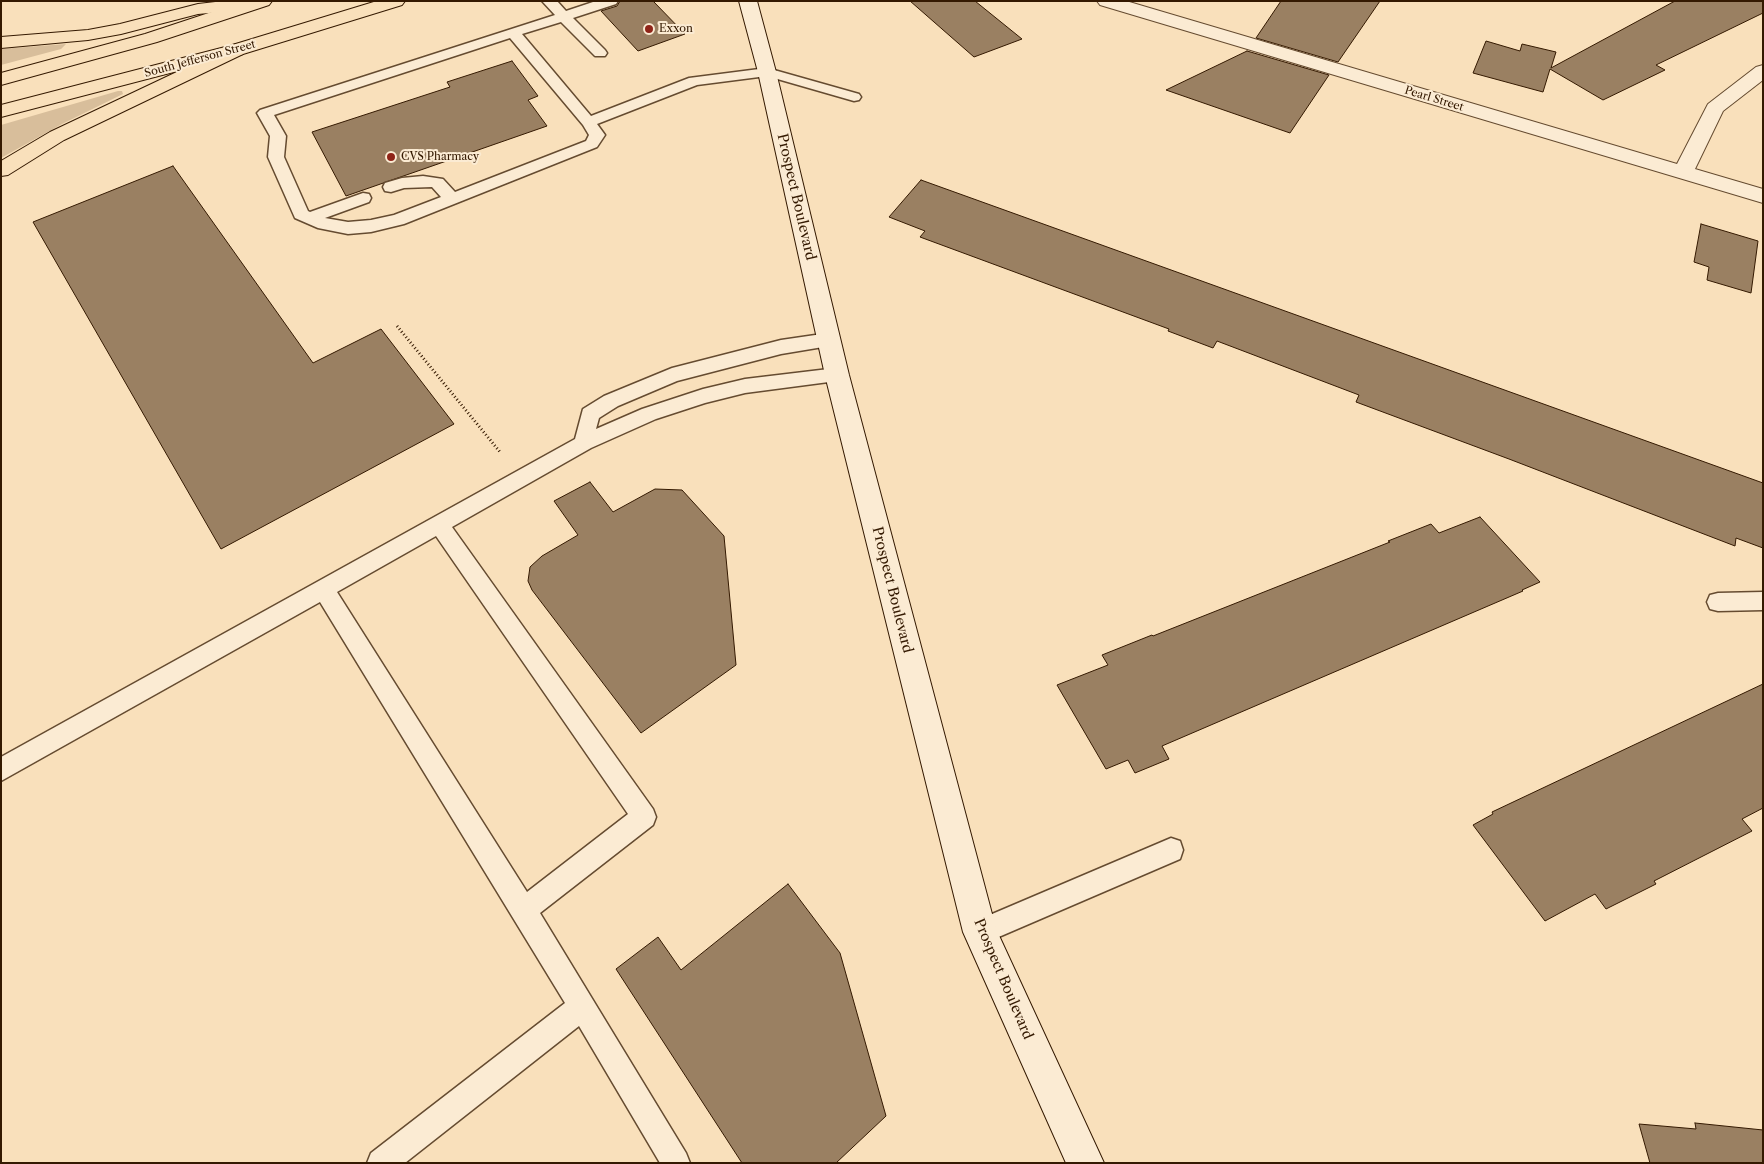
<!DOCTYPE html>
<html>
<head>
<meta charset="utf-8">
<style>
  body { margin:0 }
  #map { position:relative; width:1764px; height:1164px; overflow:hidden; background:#f9e0bb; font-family:"Libre Caslon Text",serif }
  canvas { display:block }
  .frame { position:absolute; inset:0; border:2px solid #341901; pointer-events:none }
</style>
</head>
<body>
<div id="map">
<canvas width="1764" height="1164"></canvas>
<div class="frame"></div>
</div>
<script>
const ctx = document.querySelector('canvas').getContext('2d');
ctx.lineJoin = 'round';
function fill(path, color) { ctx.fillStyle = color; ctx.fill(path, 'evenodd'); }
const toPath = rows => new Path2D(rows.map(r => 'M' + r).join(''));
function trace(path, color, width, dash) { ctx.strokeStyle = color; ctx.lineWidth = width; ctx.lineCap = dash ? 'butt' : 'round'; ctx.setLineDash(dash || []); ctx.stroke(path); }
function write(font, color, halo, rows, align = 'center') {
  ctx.font = font + ' "Libre Caslon Text",serif'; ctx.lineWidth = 4; ctx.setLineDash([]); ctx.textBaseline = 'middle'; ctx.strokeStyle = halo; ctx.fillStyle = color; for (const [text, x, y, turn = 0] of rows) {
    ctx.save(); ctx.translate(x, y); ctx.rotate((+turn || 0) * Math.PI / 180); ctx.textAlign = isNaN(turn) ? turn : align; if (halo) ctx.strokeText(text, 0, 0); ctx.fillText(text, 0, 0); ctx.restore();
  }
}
const green = toPath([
  [66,44,61,49,1,65,1,49],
  [118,91,122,91,123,94,62,124,1,158,1,125]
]);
const building = toPath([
  [620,1,653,1,685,34,638,51,601,11,617,6,620,1],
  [910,1,975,1,1022,39,974,57,910,1],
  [1281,1,1380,1,1338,62,1256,38,1281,1],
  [1675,1,1763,1,1763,13,1656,65,1665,70,1603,100,1550,69,1543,92,1473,73,1486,41,1520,51,1522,44,1556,52,1551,68,1675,1],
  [1247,51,1329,75,1290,133,1166,90,1247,51],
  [512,61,538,96,528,100,547,126,346,196,312,132,450,87,447,82,512,61],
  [173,166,313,363,381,329,454,424,221,549,33,222,173,166],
  [921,180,1763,483,1763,548,1736,538,1735,546,1509,459,1356,402,1359,395,1217,341,1213,348,1168,331,1169,329,920,237,925,231,889,217,921,180],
  [1701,224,1758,241,1751,293,1707,280,1709,267,1694,262,1701,224],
  [590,482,613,512,655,489,682,490,724,536,736,665,641,733,532,590,528,581,530,567,542,556,578,535,554,501,590,482],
  [1480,517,1540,582,1522,590,1523,591,1162,746,1169,759,1135,773,1128,760,1106,769,1057,685,1108,665,1102,655,1152,635,1153,636,1390,542,1388,541,1431,524,1439,533,1480,517],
  [1763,684,1763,808,1742,819,1752,831,1654,881,1656,884,1606,909,1595,894,1545,921,1473,825,1493,814,1492,812,1763,684],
  [788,884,840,953,886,1116,836,1163,742,1163,616,969,658,937,681,970,788,884],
  [1695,1123,1763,1130,1763,1163,1650,1163,1639,1124,1696,1129,1695,1123]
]);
const path = toPath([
  [397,326,500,452]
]);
const lane = toPath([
  [542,1,557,1,566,11,596,1,618,1,616,4,573,18,605,50,607,53,605,56,595,56,561,22,522,34,591,116,689,78,767,68,859,94,861,97,859,100,854,101,767,76,697,85,597,124,605,135,597,147,404,224,371,232,348,234,318,228,295,218,268,157,270,136,257,113,260,110,555,15,542,1],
  [510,38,583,125,589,135,586,141,455,192,443,179,423,176,402,178,385,183,383,187,385,191,391,192,404,188,432,187,441,197,394,215,371,220,348,222,325,218,369,202,371,198,369,194,363,193,310,212,308,211,284,157,286,136,274,115,510,38],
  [829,333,835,335,838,340,835,345,781,354,677,381,618,406,599,418,596,429,642,409,703,389,745,379,837,368,844,370,846,375,844,380,745,393,705,403,656,419,591,448,452,527,653,809,656,817,653,825,540,913,686,1153,690,1163,660,1163,579,1026,405,1163,367,1163,371,1153,565,1003,320,602,1,781,1,757,575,439,583,409,604,396,672,368,781,340,829,333],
  [436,536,628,814,527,892,337,592,436,536],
  [1763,592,1763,610,1718,611,1710,609,1707,602,1710,595,1718,593,1763,592],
  [1171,838,1180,841,1183,850,1180,859,980,945,971,941,967,932,971,923,1171,838]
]);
const street = toPath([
  [1097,1,1126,1,1677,164,1708,104,1756,67,1763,65,1763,80,1723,111,1695,169,1763,189,1763,203,1100,5,1097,1]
]);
const secondary = toPath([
  [739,1,757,1,776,72,849,375,996,929,1104,1163,1066,1163,963,932,825,375,758,72,739,1]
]);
const primary = toPath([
  [245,1,272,1,269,5,157,42,1,85,1,73,145,34,245,1],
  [377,1,405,1,402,5,243,54,1,117,1,105,229,46,377,1]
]);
const highway = toPath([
  [224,1,259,1,261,4,258,8,252,9,198,14,121,34,88,40,1,48,1,37,88,30,120,24,198,4,224,1],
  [236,44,243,46,245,50,243,54,64,140,8,175,1,176,1,161,50,132,236,44]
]);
const markers = [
  [649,29,5,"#8f2418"],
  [391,157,5,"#8f2418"]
];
const farPoinames = [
  ["Exxon",659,29],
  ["CVS Pharmacy",401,157]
];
const farStreetnames = [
  ["South Jefferson Street",200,59,-15],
  ["Pearl Street",1434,99,17]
];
const streetNames = [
  ["Prospect Boulevard",796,197,77],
  ["Prospect Boulevard",892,590,76],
  ["Prospect Boulevard",1003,979,67]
];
fill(green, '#d8be9b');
fill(building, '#9a8062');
trace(building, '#341901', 1);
trace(lane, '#654b30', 3);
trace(street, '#654b30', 2);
trace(secondary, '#341901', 2);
trace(primary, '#341901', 2);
trace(highway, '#341901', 2);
trace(path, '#341901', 3, [1, 2.5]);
fill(lane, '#fbebd3');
fill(street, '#fbebd3');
fill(secondary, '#fbebd3');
fill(primary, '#f9e0bb');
fill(highway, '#f9e0bb');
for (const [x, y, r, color] of markers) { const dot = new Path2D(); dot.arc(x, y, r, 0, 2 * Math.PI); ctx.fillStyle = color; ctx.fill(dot); trace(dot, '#fbebd3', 2); }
write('11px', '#341901', '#fbebd3', farPoinames, 'left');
write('11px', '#341901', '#fbebd3', farStreetnames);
write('14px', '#341901', '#fbebd3', streetNames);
</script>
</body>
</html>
